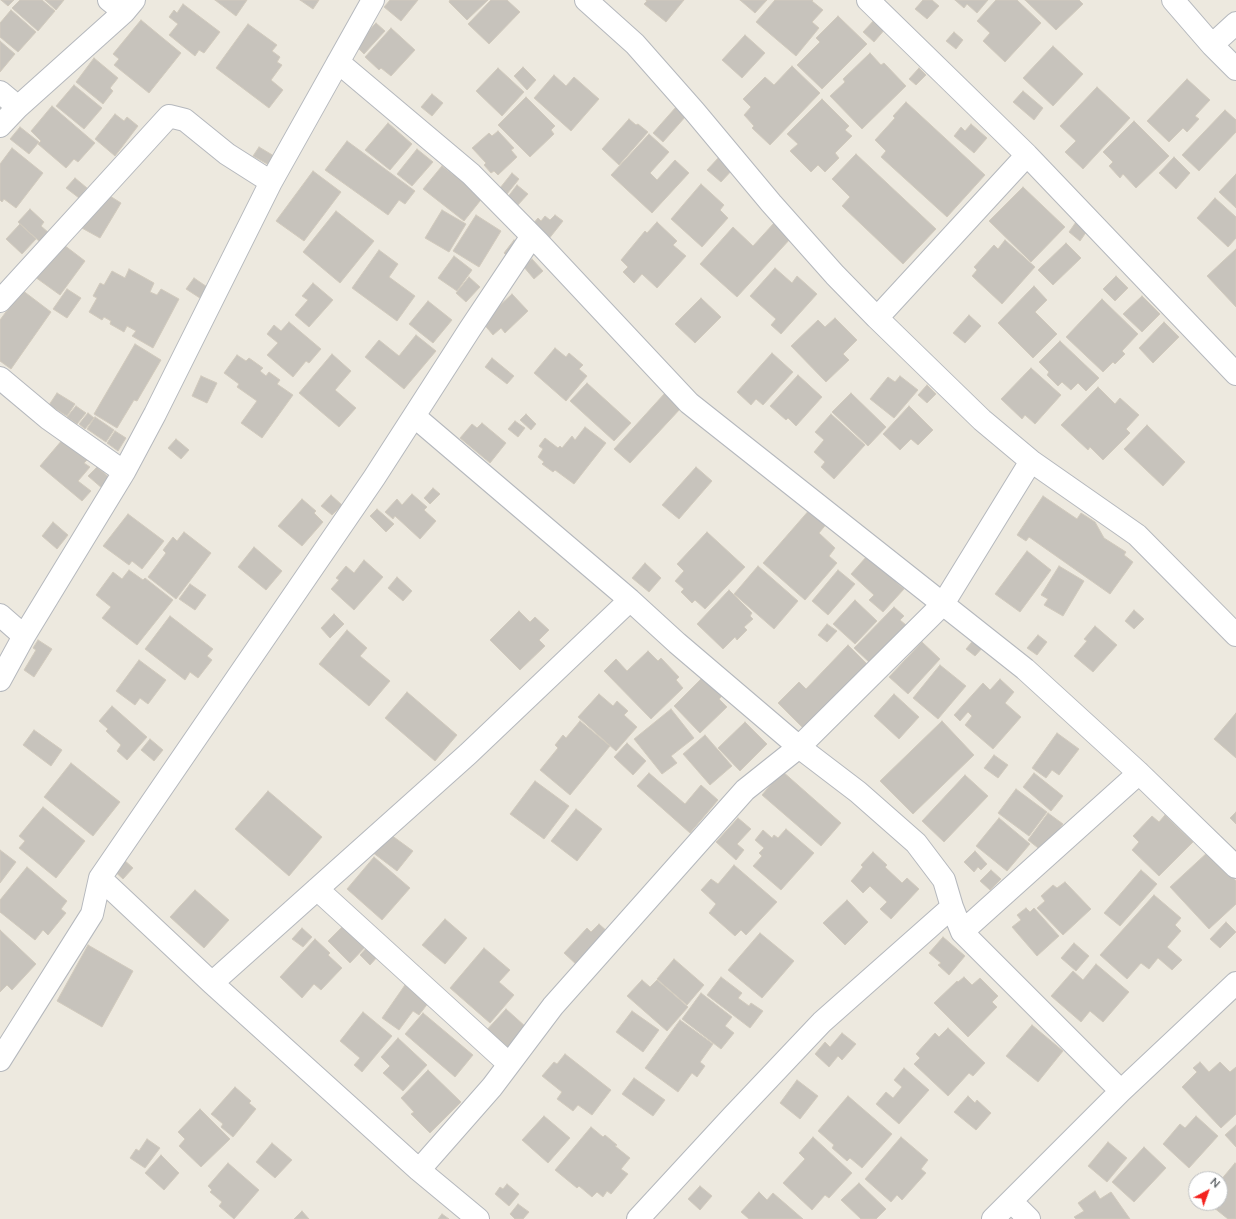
<!DOCTYPE html>
<html>
<head>
<meta charset="utf-8">
<style>
  body { margin:0 }
  #map { position:relative; width:1236px; height:1219px; overflow:hidden; background:#ede9df; font-family:Lato,sans-serif }
  canvas { display:block }
  .north { position:absolute; left:1188px; top:1171px; width:40px; height:40px; box-sizing:border-box; background:#fff; border:1px solid #bcbec0; border-radius:50%; rotate:41deg; font-size:11px; font-weight:700; line-height:16px; text-align:center; color:#585d61 }
  .north::after { content:''; display:block; margin:auto; width:14px; height:18px; background:#f4221e; clip-path:polygon(50% 0,100% 100%,50% 72%,0 100%) }
</style>
</head>
<body>
<div id="map">
<canvas width="1236" height="1219"></canvas>
<div class="north">N</div>
</div>
<script>
const ctx = document.querySelector('canvas').getContext('2d');
ctx.lineJoin = 'round';
function fill(path, color) { ctx.fillStyle = color; ctx.fill(path, 'evenodd'); }
const toPath = rows => new Path2D(rows.map(r => 'M' + r).join(''));
function trace(path, color, width, dash) { ctx.strokeStyle = color; ctx.lineWidth = width; ctx.lineCap = dash ? 'butt' : 'round'; ctx.setLineDash(dash || []); ctx.stroke(path); }
const building = toPath([
  [1,0,14,0,8,6,1,0],
  [20,0,42,0,55,11,38,31,12,8,20,0],
  [45,0,64,0,56,10,45,0],
  [215,0,247,0,236,16,215,0],
  [300,0,319,0,313,9,300,0],
  [390,0,418,0,401,21,384,7,390,0],
  [450,0,488,0,467,20,449,2,450,0],
  [491,0,507,0,520,12,489,44,468,24,491,0],
  [646,0,684,0,666,22,644,4,647,1,646,0],
  [740,0,767,0,755,13,740,0],
  [775,0,813,0,812,1,823,10,812,22,819,28,796,56,756,22,775,0],
  [923,0,932,0,939,6,927,19,915,9,923,0],
  [955,0,988,0,977,13,967,4,964,8,955,0],
  [996,0,1017,0,1041,23,1005,62,983,41,990,33,977,21,996,0],
  [1025,0,1079,0,1083,4,1056,30,1025,0],
  [183,4,220,32,204,53,199,50,195,56,169,35,178,24,169,17,174,10,177,13,183,4],
  [11,10,36,32,18,52,0,37,0,23,11,10],
  [838,16,867,44,822,89,797,65,820,42,816,38,838,16],
  [876,18,886,28,874,42,863,32,876,18],
  [141,20,181,53,149,93,114,65,119,59,113,54,141,20],
  [376,23,385,31,364,54,355,45,376,23],
  [248,24,277,45,272,51,280,57,277,62,282,65,271,80,283,90,269,108,216,68,248,24],
  [391,28,415,50,391,76,381,68,379,70,365,57,391,28],
  [954,32,963,40,956,49,946,41,954,32],
  [745,35,765,53,742,78,722,60,745,35],
  [0,41,15,54,0,72,0,41],
  [1053,46,1083,74,1053,106,1023,78,1053,46],
  [870,53,881,65,884,63,906,86,862,129,830,96,845,82,843,79,870,53],
  [94,58,118,78,110,88,113,91,103,104,76,82,94,58],
  [792,66,820,93,770,145,752,128,754,126,744,115,751,107,743,99,765,77,774,85,792,66],
  [523,67,536,80,527,90,514,76,523,67],
  [498,68,524,92,502,116,476,91,498,68],
  [919,68,926,75,916,85,909,79,919,68],
  [554,75,566,86,574,77,599,99,571,131,534,98,554,75],
  [1187,79,1210,100,1195,116,1199,119,1187,132,1183,128,1169,142,1147,121,1187,79],
  [74,85,102,108,84,129,56,106,74,85],
  [1097,87,1130,118,1083,169,1065,152,1076,141,1060,126,1097,87],
  [1023,91,1043,108,1034,120,1013,102,1023,91],
  [432,94,443,103,432,116,421,107,432,94],
  [526,97,555,126,551,130,554,134,530,157,498,125,526,97],
  [822,99,849,126,845,130,852,136,835,153,839,158,825,172,818,165,811,172,790,151,798,144,787,134,822,99],
  [906,102,985,175,947,217,881,157,886,151,875,140,895,118,893,116,906,102],
  [52,106,95,143,78,162,74,159,66,168,38,144,41,141,31,131,52,106],
  [676,107,686,116,663,142,653,133,676,107],
  [1225,110,1236,120,1236,132,1199,171,1182,155,1225,110],
  [115,114,124,121,127,117,138,126,115,156,95,139,115,114],
  [629,119,636,125,638,124,648,132,619,165,602,149,629,119],
  [1134,121,1169,156,1136,188,1123,174,1120,178,1109,166,1113,162,1103,152,1134,121],
  [388,123,412,144,390,170,365,150,388,123],
  [971,124,987,138,974,153,954,136,961,127,965,131,971,124],
  [20,127,39,142,29,154,10,139,20,127],
  [498,131,514,148,511,150,517,157,498,175,494,171,491,173,484,165,486,163,472,148,489,133,492,136,498,131],
  [649,134,669,152,650,173,657,180,675,160,689,173,652,213,611,175,649,134],
  [347,141,415,191,405,204,399,200,388,215,325,170,347,141],
  [259,147,274,156,269,165,253,156,259,147],
  [12,148,43,173,16,208,4,199,2,202,0,200,0,164,12,148],
  [417,149,433,162,412,186,397,174,417,149],
  [856,154,936,229,903,264,842,206,850,197,832,179,856,154],
  [720,156,734,168,721,182,707,170,720,156],
  [1174,157,1190,173,1176,189,1159,173,1174,157],
  [442,166,454,175,455,173,484,196,464,221,423,189,442,166],
  [313,171,341,192,304,241,276,221,313,171],
  [512,173,519,179,507,194,500,188,512,173],
  [1236,174,1236,208,1219,192,1236,174],
  [75,178,87,188,79,198,66,188,75,178],
  [701,184,724,205,720,210,728,218,702,247,671,219,701,184],
  [517,185,528,194,517,206,507,198,517,185],
  [1023,187,1065,227,1031,262,989,221,1023,187],
  [102,191,121,203,100,238,80,227,102,191],
  [1215,198,1236,217,1236,238,1228,247,1197,218,1215,198],
  [30,209,44,222,41,226,49,233,40,242,18,222,30,209],
  [442,210,466,224,449,252,425,238,442,210],
  [336,211,374,241,340,283,303,252,336,211],
  [476,215,501,231,479,267,453,251,476,215],
  [555,215,563,221,548,240,531,226,538,218,541,221,545,216,550,220,555,215],
  [657,222,677,241,673,245,686,256,657,288,642,274,634,283,623,272,628,267,621,260,645,231,647,233,657,222],
  [1076,222,1087,231,1080,241,1069,232,1076,222],
  [774,223,791,238,737,297,700,264,733,227,753,246,774,223],
  [20,224,36,239,22,254,6,239,20,224],
  [514,240,519,244,509,258,504,253,514,240],
  [1005,240,1035,267,1002,304,972,276,977,270,974,267,994,245,998,249,1005,240],
  [60,242,85,261,60,295,35,277,60,242],
  [1066,243,1081,258,1053,285,1038,270,1066,243],
  [1236,249,1236,307,1207,276,1236,249],
  [379,250,398,264,389,277,415,296,397,321,352,288,379,250],
  [454,256,472,270,457,291,438,278,454,256],
  [532,259,543,271,534,279,523,266,532,259],
  [775,268,792,283,797,276,817,294,781,334,771,325,776,319,750,296,775,268],
  [129,269,154,283,150,292,157,295,161,289,179,299,153,348,132,336,136,331,127,326,124,332,110,324,111,321,104,317,102,320,89,312,97,298,93,296,100,283,104,285,112,271,125,278,129,269],
  [1116,276,1128,288,1115,301,1103,289,1116,276],
  [469,277,480,287,466,302,456,293,469,277],
  [194,278,213,291,206,302,186,289,194,278],
  [313,283,333,300,309,327,295,315,308,300,302,296,313,283],
  [1034,286,1047,300,1035,312,1057,334,1033,358,998,323,1034,286],
  [67,289,81,298,67,318,53,309,67,289],
  [22,290,51,312,11,369,0,361,0,320,22,290],
  [512,294,528,311,505,333,501,328,493,335,482,322,512,294],
  [1142,296,1160,314,1142,332,1123,314,1142,296],
  [701,298,721,317,695,343,675,324,701,298],
  [1102,299,1138,334,1122,351,1125,354,1115,364,1113,362,1103,372,1066,337,1102,299],
  [428,301,452,320,433,343,409,324,428,301],
  [969,315,981,326,965,343,953,333,969,315],
  [835,318,857,340,843,354,849,360,826,382,791,346,818,320,825,327,835,318],
  [289,322,321,349,309,363,306,361,293,377,267,355,278,343,267,334,274,325,281,331,289,322],
  [1164,322,1179,337,1153,363,1139,348,1164,322],
  [416,335,436,351,404,389,365,357,379,340,399,356,416,335],
  [1060,341,1099,378,1086,391,1078,383,1071,390,1062,382,1058,386,1047,375,1049,372,1039,362,1060,341],
  [135,344,161,360,137,401,134,400,117,428,94,414,135,344],
  [555,348,566,357,569,353,583,365,579,369,587,376,566,401,534,373,555,348],
  [772,353,793,372,763,405,756,399,751,405,737,392,772,353],
  [332,354,351,371,335,390,356,408,339,427,299,393,332,354],
  [237,355,246,361,249,358,263,368,260,371,266,376,269,372,280,380,277,384,293,395,262,438,241,423,257,401,237,387,239,384,224,373,237,355],
  [492,358,514,376,507,384,485,367,492,358],
  [1031,368,1061,395,1035,424,1025,415,1022,419,1001,399,1031,368],
  [798,375,822,397,796,426,788,418,786,420,770,406,798,375],
  [201,376,217,383,207,403,192,396,201,376],
  [900,376,918,390,894,418,870,399,888,377,895,382,900,376],
  [587,383,631,423,614,441,570,401,587,383],
  [927,385,936,394,927,403,918,395,927,385],
  [1098,387,1115,404,1120,398,1139,415,1126,429,1130,433,1103,460,1090,447,1088,450,1061,425,1098,387],
  [57,393,75,404,67,416,49,405,57,393],
  [665,393,681,408,630,463,614,449,665,393],
  [851,393,886,427,868,446,832,412,851,393],
  [76,406,86,413,77,424,67,417,76,406],
  [909,406,933,430,918,445,911,439,900,450,883,434,909,406],
  [88,413,94,418,85,429,79,424,88,413],
  [526,414,536,424,531,430,520,420,526,414],
  [831,414,865,445,834,479,821,467,825,462,814,452,824,440,815,432,831,414],
  [95,417,114,430,106,442,87,429,95,417],
  [515,421,525,428,518,437,508,429,515,421],
  [482,423,506,443,490,463,460,438,472,424,477,428,482,423],
  [1147,425,1185,462,1163,486,1124,449,1147,425],
  [585,427,606,443,574,484,555,470,553,472,542,464,544,462,538,457,543,449,539,446,545,438,558,448,560,446,562,448,572,436,575,440,585,427],
  [115,431,126,438,118,451,107,443,115,431],
  [63,439,90,457,84,463,90,467,78,481,91,491,82,501,40,466,63,439],
  [176,439,189,450,181,459,168,448,176,439],
  [97,467,111,479,103,489,88,476,97,467],
  [696,467,712,481,679,519,662,505,696,467],
  [433,488,440,494,430,504,424,498,433,488],
  [412,494,427,507,424,510,436,521,420,539,395,516,393,519,385,512,397,499,402,505,412,494],
  [331,495,342,505,332,515,321,506,331,495],
  [1043,496,1077,519,1081,513,1095,522,1104,538,1126,552,1124,555,1133,562,1110,594,1029,537,1026,541,1017,535,1043,496],
  [302,499,316,511,314,513,323,522,302,546,278,526,302,499],
  [811,508,828,522,819,533,835,548,829,556,837,563,805,600,763,563,811,508],
  [377,509,394,524,386,532,370,516,377,509],
  [128,514,164,541,142,569,132,561,129,565,103,546,128,514],
  [53,522,68,535,57,549,42,536,53,522],
  [184,532,211,553,176,599,148,577,166,553,163,550,173,537,177,541,184,532],
  [707,532,745,567,705,609,695,600,692,603,681,592,684,589,675,581,684,571,677,564,707,532],
  [254,547,282,571,266,590,238,567,254,547],
  [1027,551,1051,570,1020,612,995,594,1027,551],
  [867,556,904,589,883,612,869,600,874,595,851,574,867,556],
  [364,560,383,577,354,610,331,589,339,580,336,578,346,566,354,573,364,560],
  [645,563,661,578,649,592,632,578,645,563],
  [758,566,798,601,774,629,734,594,758,566],
  [1059,566,1084,581,1063,616,1044,605,1048,599,1041,595,1059,566],
  [129,570,143,580,145,578,173,600,137,645,102,618,111,607,96,595,113,572,122,579,129,570],
  [838,570,855,584,828,615,812,601,838,570],
  [397,577,412,591,403,601,388,588,397,577],
  [190,584,206,595,195,610,179,599,190,584],
  [729,590,752,613,750,616,753,619,744,627,747,630,737,640,735,637,723,649,697,624,729,590],
  [855,600,877,621,855,644,833,624,855,600],
  [894,607,904,616,900,620,906,625,870,663,854,648,894,607],
  [1134,610,1144,619,1134,629,1125,621,1134,610],
  [519,611,530,622,535,617,549,630,539,640,545,646,520,670,490,640,519,611],
  [334,614,344,624,330,638,321,628,334,614],
  [170,616,213,649,207,656,212,660,198,678,190,672,185,680,145,649,170,616],
  [827,624,837,631,827,642,818,635,827,624],
  [1095,626,1117,645,1093,672,1074,656,1087,641,1084,639,1095,626],
  [347,630,367,648,360,656,390,681,369,706,319,664,347,630],
  [1038,635,1047,642,1037,655,1027,648,1038,635],
  [976,637,985,645,975,656,966,649,976,637],
  [38,640,52,649,34,677,24,670,36,650,33,648,38,640],
  [922,642,940,659,908,694,889,677,922,642],
  [848,645,869,666,805,730,778,703,799,682,806,689,848,645],
  [648,651,658,661,661,658,679,677,676,680,683,688,651,719,604,671,616,659,627,671,648,651],
  [139,660,166,680,148,704,140,698,135,705,116,691,139,660],
  [940,665,966,686,938,719,913,698,940,665],
  [704,676,722,696,719,699,727,707,700,733,674,706,704,676],
  [1000,679,1014,692,1005,703,1021,717,993,749,965,725,972,716,968,712,960,721,954,715,983,683,990,690,1000,679],
  [407,692,457,735,435,761,385,718,407,692],
  [599,694,613,706,617,701,628,711,624,715,637,727,616,751,578,717,599,694],
  [894,694,919,717,899,739,874,716,894,694],
  [112,706,147,737,127,760,117,751,121,745,106,731,108,729,99,721,112,706],
  [671,709,694,738,671,756,677,763,662,774,634,739,671,709],
  [1236,713,1236,758,1214,739,1236,713],
  [580,721,610,746,570,795,540,770,558,748,555,745,563,735,566,738,580,721],
  [942,721,974,755,913,814,880,781,942,721],
  [745,722,767,744,740,771,718,748,745,722],
  [34,730,62,750,51,766,23,745,34,730],
  [1057,733,1079,749,1059,775,1052,770,1046,778,1032,768,1057,733],
  [705,735,732,766,710,785,683,754,705,735],
  [150,739,163,750,154,761,141,750,150,739],
  [627,743,646,761,633,775,614,757,627,743],
  [994,755,1008,765,998,778,984,768,994,755],
  [71,763,120,802,93,836,44,797,71,763],
  [782,771,841,823,821,846,762,795,782,771],
  [649,773,685,804,701,785,718,800,690,833,637,786,649,773],
  [1034,773,1063,796,1051,811,1023,787,1034,773],
  [965,775,988,796,944,842,922,821,965,775],
  [535,781,569,806,544,839,510,814,535,781],
  [1016,789,1047,812,1029,836,998,813,1016,789],
  [268,791,322,837,289,876,235,829,268,791],
  [43,807,85,841,56,878,19,848,25,841,19,836,43,807],
  [576,809,602,829,577,861,551,841,576,809],
  [1236,812,1236,824,1230,818,1236,812],
  [1048,813,1063,824,1042,851,1028,840,1048,813],
  [1165,815,1193,842,1159,876,1132,850,1139,842,1133,836,1152,816,1159,822,1165,815],
  [738,818,751,829,737,844,744,850,736,860,716,842,738,818],
  [999,818,1030,844,1007,871,976,846,999,818],
  [786,829,814,853,781,890,753,866,762,856,759,853,764,848,755,840,763,830,772,838,774,835,778,838,786,829],
  [387,832,413,851,397,871,372,852,387,832],
  [0,850,16,862,0,883,0,850],
  [975,851,987,864,981,870,978,867,974,872,964,862,975,851],
  [1209,851,1236,881,1236,904,1209,929,1170,887,1209,851],
  [873,852,887,865,885,867,902,883,907,878,919,889,891,919,880,909,887,902,870,886,863,893,851,881,863,867,861,865,873,852],
  [374,857,410,888,382,920,347,889,374,857],
  [122,858,133,868,123,879,112,869,122,858],
  [734,865,777,902,746,935,741,930,735,936,709,913,716,904,701,890,711,879,718,884,734,865],
  [27,867,67,901,61,909,66,913,48,935,43,930,35,940,0,912,0,900,27,867],
  [991,870,1001,879,990,890,980,881,991,870],
  [1141,870,1157,884,1120,926,1104,913,1141,870],
  [1065,882,1091,909,1063,935,1037,908,1045,901,1041,896,1053,885,1057,888,1065,882],
  [195,890,229,920,204,948,170,917,195,890],
  [1154,895,1181,918,1175,925,1181,931,1167,947,1182,960,1172,970,1158,958,1149,969,1141,963,1127,979,1100,955,1154,895],
  [847,900,868,922,845,945,823,923,847,900],
  [1026,908,1030,912,1034,908,1059,936,1037,956,1012,927,1021,920,1017,915,1026,908],
  [445,919,467,938,445,964,422,945,445,919],
  [347,922,369,943,350,963,328,941,347,922],
  [1226,922,1236,932,1220,948,1210,939,1226,922],
  [599,924,609,933,578,966,564,953,587,928,591,932,599,924],
  [302,928,312,937,303,947,292,939,302,928],
  [0,930,36,964,12,990,7,985,0,992,0,930],
  [760,933,794,961,762,998,728,970,760,933],
  [943,937,965,956,949,975,938,965,941,963,929,953,943,937],
  [315,939,330,953,328,955,342,968,321,990,314,984,302,998,280,977,315,939],
  [1074,943,1089,956,1076,971,1061,958,1074,943],
  [88,945,133,971,102,1027,57,1001,88,945],
  [369,945,379,955,370,965,360,955,369,945],
  [484,948,510,970,499,982,514,995,490,1023,450,988,484,948],
  [674,959,704,985,687,1005,657,979,674,959],
  [1096,964,1129,992,1103,1022,1090,1011,1081,1022,1051,996,1073,971,1083,980,1096,964],
  [721,977,742,993,738,998,749,1006,751,1003,763,1011,750,1028,707,995,721,977],
  [964,977,972,985,980,978,998,996,992,1002,997,1007,968,1037,934,1003,957,981,958,982,964,977],
  [642,980,650,987,657,980,688,1007,667,1031,627,996,642,980],
  [405,985,429,1002,419,1015,413,1011,399,1030,382,1018,405,985],
  [701,993,732,1017,725,1026,734,1033,721,1049,682,1019,701,993],
  [506,1009,526,1027,505,1051,484,1033,506,1009],
  [632,1011,659,1030,643,1052,616,1032,632,1011],
  [363,1012,392,1036,362,1072,354,1065,360,1058,340,1041,363,1012],
  [423,1013,473,1055,455,1077,405,1034,423,1013],
  [680,1020,713,1044,700,1062,705,1066,697,1077,692,1073,678,1092,645,1068,680,1020],
  [1032,1025,1063,1051,1038,1082,1006,1056,1032,1025],
  [948,1028,985,1063,973,1076,969,1073,948,1096,914,1064,920,1058,916,1054,935,1033,939,1037,948,1028],
  [842,1033,856,1044,842,1060,838,1056,829,1067,815,1054,825,1042,830,1047,842,1033],
  [398,1038,427,1065,403,1091,383,1073,390,1066,381,1057,398,1038],
  [565,1054,611,1090,592,1115,578,1105,573,1111,557,1099,562,1092,542,1076,554,1062,557,1064,565,1054],
  [1200,1062,1209,1072,1220,1062,1230,1072,1236,1067,1236,1114,1221,1128,1182,1087,1197,1072,1193,1068,1200,1062],
  [904,1068,929,1090,899,1124,876,1104,886,1092,893,1098,902,1087,894,1080,904,1068],
  [428,1070,461,1102,430,1133,411,1114,414,1112,401,1098,428,1070],
  [634,1078,665,1100,653,1116,622,1094,634,1078],
  [797,1080,818,1096,800,1119,780,1103,797,1080],
  [235,1087,251,1101,249,1103,256,1109,233,1137,221,1127,223,1124,211,1114,235,1087],
  [848,1096,892,1134,862,1168,850,1158,847,1161,832,1148,834,1145,818,1131,848,1096],
  [968,1096,975,1103,977,1100,991,1113,976,1130,954,1112,968,1096],
  [200,1109,230,1139,201,1167,179,1146,185,1139,178,1132,200,1109],
  [544,1116,570,1138,548,1163,522,1140,544,1116],
  [1196,1116,1218,1136,1189,1168,1163,1144,1180,1124,1185,1128,1196,1116],
  [1236,1125,1236,1147,1225,1135,1236,1125],
  [591,1127,603,1137,605,1135,617,1145,615,1146,630,1158,621,1169,628,1174,611,1194,607,1191,603,1197,597,1192,592,1197,579,1186,577,1188,555,1170,591,1127],
  [813,1137,852,1173,829,1198,825,1195,812,1210,783,1183,805,1159,799,1153,813,1137],
  [901,1137,928,1160,921,1169,926,1173,902,1200,897,1195,891,1202,865,1179,901,1137],
  [147,1139,160,1148,145,1168,130,1158,136,1149,139,1151,147,1139],
  [1108,1142,1127,1158,1107,1182,1088,1166,1108,1142],
  [272,1143,292,1160,275,1178,256,1162,272,1143],
  [1144,1147,1166,1168,1134,1202,1112,1182,1144,1147],
  [161,1155,179,1173,164,1190,145,1173,161,1155],
  [228,1163,259,1190,234,1219,219,1206,222,1202,210,1192,212,1190,208,1186,228,1163],
  [1235,1163,1236,1164,1236,1219,1228,1219,1208,1203,1220,1203,1220,1181,1235,1163],
  [859,1183,886,1209,876,1219,861,1219,841,1200,859,1183],
  [507,1184,519,1194,509,1206,495,1194,500,1187,503,1189,507,1184],
  [700,1186,712,1196,700,1210,688,1199,700,1186],
  [1095,1191,1100,1199,1111,1192,1130,1219,1076,1219,1074,1217,1084,1211,1078,1203,1095,1191],
  [759,1192,767,1200,773,1193,803,1219,749,1219,741,1212,759,1192],
  [518,1204,529,1212,523,1219,515,1219,510,1214,518,1204],
  [302,1211,309,1219,294,1219,302,1211],
  [442,1214,449,1219,438,1219,442,1214]
]);
const minor = toPath([
  [109,0,124,12],
  [586,0,635,44,695,112,771,203,835,275,877,318,982,420,1031,461,1137,535,1236,635],
  [868,0,1027,155,1236,374],
  [1173,0,1212,45,1236,69],
  [1212,45,1236,23],
  [338,62,471,174,539,243,689,403,1025,669,1139,773,1236,867],
  [0,92,18,107],
  [0,126,18,107,124,12,134,0],
  [0,301,169,116,185,120,227,154,271,182],
  [877,318,1027,155],
  [0,378,49,419,124,472],
  [414,416,470,329,532,236],
  [0,615,24,636],
  [0,680,24,636,124,472,155,414,271,182,373,0],
  [100,878,212,983,419,1170,478,1219],
  [317,889,509,1064],
  [962,932,1139,773],
  [212,983,468,754,630,600],
  [0,1060,92,914,100,878,374,478,414,416,630,600,677,643,799,747,858,792,916,843,944,880,952,907,962,932,1121,1091],
  [419,1170,492,1087,553,1006,745,790,799,747,943,604,1031,461],
  [1011,1201,1029,1219],
  [638,1219,733,1116,822,1022,952,907],
  [993,1219,1121,1091,1236,983]
]);
fill(building, '#c7c3bc');
trace(building, '#d1cabd', 1);
trace(minor, '#b5b8bd', 24);
trace(minor, '#fff', 22);
</script>
</body>
</html>
